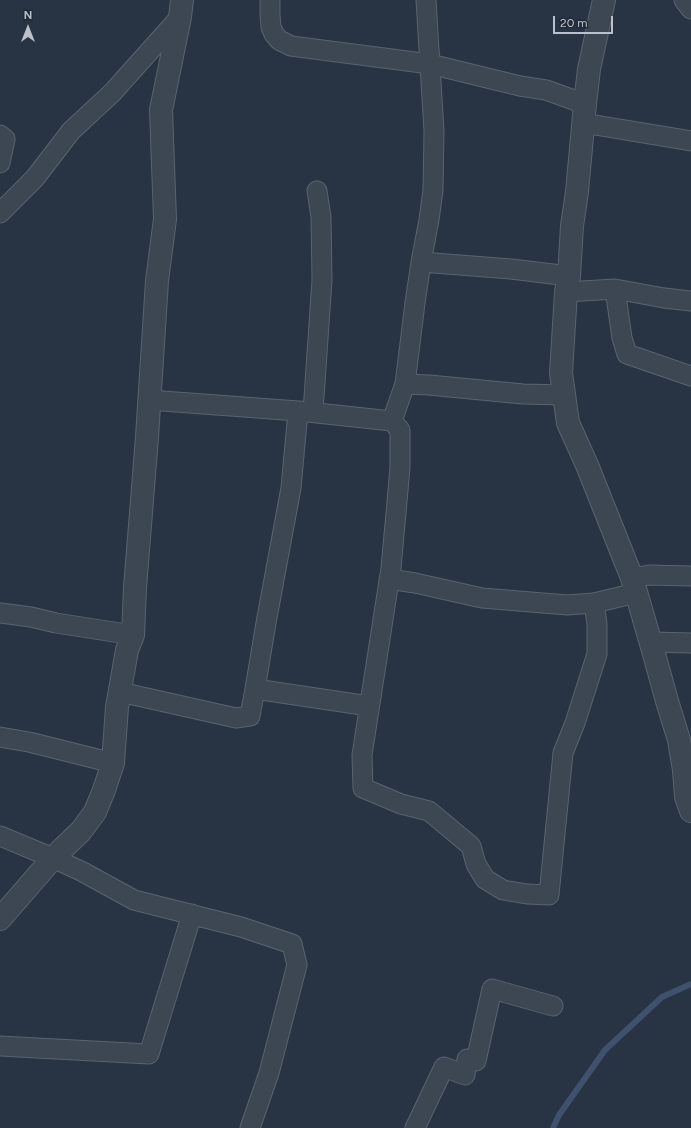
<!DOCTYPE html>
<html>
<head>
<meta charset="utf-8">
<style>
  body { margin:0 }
  #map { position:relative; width:691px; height:1128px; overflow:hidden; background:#283443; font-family:Figtree,sans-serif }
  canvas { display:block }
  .north { position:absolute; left:8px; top:8px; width:40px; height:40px; -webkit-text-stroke:3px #212a38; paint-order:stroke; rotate:0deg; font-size:11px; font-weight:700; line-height:16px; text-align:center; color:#bac1cc }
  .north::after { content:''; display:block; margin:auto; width:14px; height:18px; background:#bac1cc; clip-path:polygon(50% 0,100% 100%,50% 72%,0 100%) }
  .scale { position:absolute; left:553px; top:16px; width:60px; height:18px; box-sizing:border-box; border:2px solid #bac1cc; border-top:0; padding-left:5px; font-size:12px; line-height:14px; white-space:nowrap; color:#bac1cc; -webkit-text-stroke:3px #212a38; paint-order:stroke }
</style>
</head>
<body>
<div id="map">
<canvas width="691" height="1128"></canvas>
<div class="north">N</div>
<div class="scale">20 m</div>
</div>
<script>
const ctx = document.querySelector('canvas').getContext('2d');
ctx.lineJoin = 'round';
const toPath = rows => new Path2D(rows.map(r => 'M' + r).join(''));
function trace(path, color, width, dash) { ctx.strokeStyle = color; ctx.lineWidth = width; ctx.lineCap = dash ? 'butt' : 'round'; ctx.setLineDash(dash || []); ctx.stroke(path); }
const stream = toPath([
  [553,1128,559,1115,605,1050,662,997,691,984]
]);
const minor = toPath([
  [270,0,270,15,271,27,274,34,279,40,291,46,430,64,520,86,546,90,585,104],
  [684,0,691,9],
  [583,123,691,141],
  [0,135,5,139,0,163],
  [0,213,35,178,71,131,112,93,180,17],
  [421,262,511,269,569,276],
  [615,289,622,338,627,354,691,376],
  [566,292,615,289,664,298,691,301],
  [405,384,429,385,523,394,564,395],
  [149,400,298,411,392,421,400,430,400,467,396,513,391,568,362,755,363,788,401,804,429,811,471,846,476,864,485,879,503,890,527,894,549,895,563,753,575,723,597,654,597,624,594,603,636,593],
  [313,412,322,280,321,217,317,191],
  [392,421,405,384,415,303,421,262,429,220,433,190,434,131,426,0],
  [632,578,649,575,691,576],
  [389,579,415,583,482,598,567,605,594,603],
  [0,613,31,617,56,623,133,635],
  [651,642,691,643],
  [255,689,369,706],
  [120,692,236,718,250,716,255,689,266,623,291,488,298,411],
  [0,737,29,742,113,763],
  [0,836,53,858,83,872,134,900,241,927,292,944,297,965,269,1073,250,1128],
  [0,1046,149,1054,192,914],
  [415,1128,444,1067,465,1075,467,1059,476,1061,492,989,553,1006]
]);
const tertiary = toPath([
  [604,0,589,69,585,104,577,192,572,226,569,276,566,292,561,373,568,423,587,465,632,578,654,654,667,701,679,740,684,770,686,797,691,811],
  [0,919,53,858,81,831,95,812,104,790,113,763,117,707,127,650,133,635,135,588,147,437,157,281,165,219,161,110,180,17,182,0]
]);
trace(stream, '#3f516c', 6);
trace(minor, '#5b6370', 21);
trace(tertiary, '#5b6370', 24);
trace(minor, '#3d4653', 19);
trace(tertiary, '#3d4653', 22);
</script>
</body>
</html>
